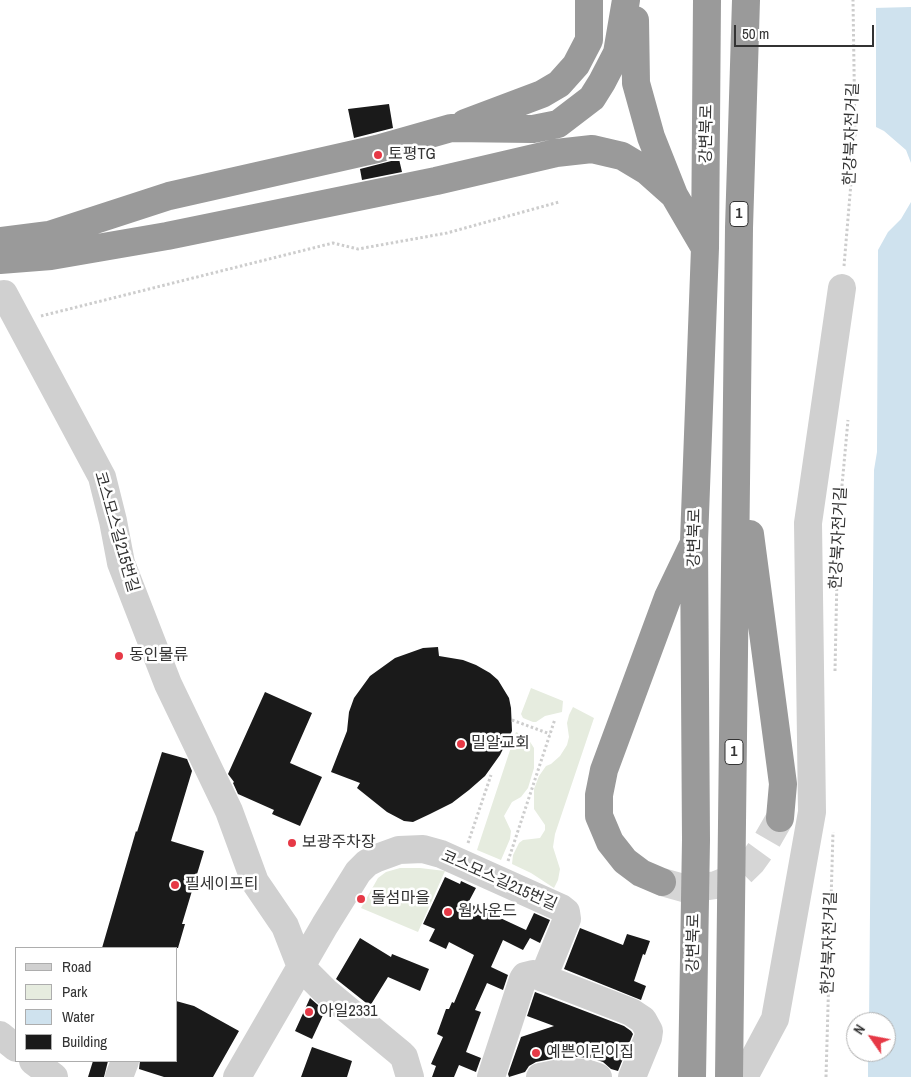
<!DOCTYPE html>
<html>
<head>
<meta charset="utf-8">
<style>
  body { margin:0 }
  #map { position:relative; width:911px; height:1077px; overflow:hidden; background:#fff; font-family:"Archivo Narrow",sans-serif }
  canvas { display:block }
  .legend { position:absolute; left:15px; top:947px; width:162px; height:115px; box-sizing:border-box; background:#fff; border:1px solid #adadad; margin:0; padding:6px 9px; list-style:none; font-size:15px; color:#333 }
  .legend li { display:flex; align-items:center; gap:10px; height:25px }
  .legend b { width:25px; border:1px solid #adadad }
  .north { position:absolute; left:846px; top:1012px; width:50px; height:50px; box-sizing:border-box; background:#fff; border:1px solid #adadad; border-radius:50%; rotate:303deg; font-size:14px; font-weight:700; line-height:20px; text-align:center; color:#333 }
  .north::after { content:''; display:block; margin:auto; width:18px; height:22px; background:#e63946; clip-path:polygon(50% 0,100% 100%,50% 72%,0 100%) }
  .scale { position:absolute; left:734px; top:25px; width:140px; height:22px; box-sizing:border-box; border:2px solid #333; border-top:0; padding-left:6px; font-size:15px; line-height:18px; white-space:nowrap; color:#333; -webkit-text-stroke:4px #fff; paint-order:stroke }
</style>
</head>
<body>
<div id="map">
<canvas width="911" height="1077"></canvas>
<ul class="legend">
<li><b style="height:6px;background:#d0d0d0"></b>Road</li>
<li><b style="height:14px;background:#e6ecdf"></b>Park</li>
<li><b style="height:14px;background:#cfe2ee"></b>Water</li>
<li><b style="height:14px;background:#1a1a1a"></b>Building</li>
</ul>
<div class="north">N</div>
<div class="scale">50 m</div>
</div>
<script>
const ctx = document.querySelector('canvas').getContext('2d');
ctx.lineJoin = 'round';
function fill(path, color) { ctx.fillStyle = color; ctx.fill(path, 'evenodd'); }
const toPath = rows => new Path2D(rows.map(r => 'M' + r).join(''));
function trace(path, color, width, dash) { ctx.strokeStyle = color; ctx.lineWidth = width; ctx.lineCap = dash ? 'butt' : 'round'; ctx.setLineDash(dash || []); ctx.stroke(path); }
function write(font, color, halo, rows, align = 'center') {
  ctx.font = font + ' "Archivo Narrow","Noto Sans KR",sans-serif'; ctx.lineWidth = 5; ctx.setLineDash([]); ctx.textBaseline = 'middle'; ctx.strokeStyle = halo; ctx.fillStyle = color; for (const [text, x, y, turn = 0] of rows) {
    ctx.save(); ctx.translate(x, y); ctx.rotate((+turn || 0) * Math.PI / 180); ctx.textAlign = isNaN(turn) ? turn : align; if (halo) ctx.strokeText(text, 0, 0); ctx.fillText(text, 0, 0); ctx.restore();
  }
}
const green = toPath([
  [531,688,563,701,562,712,545,716,536,722,533,722,523,718,521,714],
  [573,707,594,718,555,834,553,847,560,869,558,880,554,888,531,873,512,864,513,855,519,843,523,840,540,838,545,830,545,825,534,809,534,789,539,776,546,766,551,764,560,756,567,745,569,737,567,723,569,715],
  [516,732,527,737,534,748,534,768,528,788,521,797,512,802,504,816,511,831,510,839,501,860,477,850],
  [400,868,420,868,445,871,418,932,361,908,378,878,386,872]
]);
const water = toPath([
  [876,0,911,0,911,163,906,150,884,131,876,127],
  [911,202,911,1077,868,1077,868,1052,886,1052,886,1022,869,1022,874,470,877,452,878,250,888,232,901,219]
]);
const pier = toPath([
  [873,0,911,0,911,7,873,8]
]);
const building = toPath([
  [389,104,393,128,354,138,348,109],
  [399,159,402,172,362,180,360,169],
  [438,647,439,656,463,660,476,665,490,673,498,680,509,698,511,708,512,731,500,755,485,776,469,790,452,803,430,814,413,822,404,821,387,812,357,788,360,783,331,772,347,731,349,712,354,698,370,676,395,658,423,648],
  [265,692,312,713,290,763,322,777,300,826,272,814,274,810,238,794,233,783,234,782,228,774],
  [162,752,187,759,192,771,171,841,204,851,182,924,185,924,178,948,102,948,136,831,137,832],
  [445,877,460,884,461,881,476,888,468,903,526,930,534,913,550,920,540,943,530,938,523,950,503,940,491,967,508,975,503,990,487,983,475,1010,481,1012,466,1052,481,1058,476,1072,459,1065,454,1077,432,1077,436,1066,431,1064,443,1037,437,1034,446,1009,449,1009,452,1002,454,1003,474,955,449,942,446,949,429,941,435,929,423,924],
  [580,928,623,945,627,934,650,941,645,955,643,954,634,981,646,986,641,1000,564,969],
  [360,938,391,957,392,954,429,969,420,991,388,977,370,1006,336,979],
  [535,992,624,1026,631,1031,633,1034,618,1071,611,1069,603,1062,591,1058,566,1056,536,1062,529,1066,525,1072,509,1077,508,1074,521,1037,554,1026,527,1016],
  [310,998,325,1011,312,1039,295,1031],
  [176,1001,194,1006,239,1031,213,1077,164,1077,139,1069,140,1061,176,1061],
  [312,1047,352,1061,347,1077,301,1077],
  [93,1061,108,1061,104,1077,88,1077]
]);
const highwayTunnel = toPath([
  [662,882,687,889,716,885,738,876,752,862,765,844,780,818]
]);
const path = toPath([
  [844,266,855,135,853,0],
  [41,316,333,243,358,249,447,233,559,202],
  [835,671,838,529,848,420],
  [512,720,550,734],
  [468,843,491,775],
  [508,861,555,719],
  [826,1077,833,832]
]);
const minor = toPath([
  [4,294,102,477,113,521,121,563,168,684,229,811,255,882,285,926,301,967,325,991,400,1053,404,1057,410,1077],
  [0,1035,16,1048],
  [33,1061,54,1077],
  [119,1077,125,1061],
  [237,1077,325,925,358,872,367,863,377,858,399,850,423,849,441,854,561,908,566,912,567,919,543,978],
  [491,1077,523,979,525,976,533,974,631,1012,643,1020,649,1031,648,1038,632,1077],
  [540,1077,565,1072,586,1073,598,1077],
  [744,1077,775,1019,812,812,808,523,842,288]
]);
const highway = toPath([
  [635,20,636,83,651,137,674,195,705,248],
  [465,123,542,94,559,84,576,65,589,40,589,0],
  [0,241,49,235,169,196,377,149,451,128,533,129,558,124,592,98,602,82,617,53,626,0],
  [0,260,51,256,167,236,436,181,556,153,592,149,622,156,647,171,674,195],
  [750,534,783,784,780,818],
  [662,882,641,873,625,861,610,842,599,816,599,795,604,770,668,597,692,547],
  [692,1077,696,840,694,541,705,248,707,0],
  [729,1077,739,228,746,0]
]);
const markers = [
  [378,155,5,"#e63946"],
  [119,656,5,"#e63946"],
  [461,744,5,"#e63946"],
  [292,843,5,"#e63946"],
  [175,885,5,"#e63946"],
  [361,899,5,"#e63946"],
  [448,912,5,"#e63946"],
  [309,1012,5,"#e63946"],
  [536,1053,5,"#e63946"]
];
const shields = [
  [739,214,18],
  [734,752,18]
];
const shieldNames = [
  ["1",739,214],
  ["1",734,752]
];
const streetNames = [
  ["강변북로",707,134,-89],
  ["한강북자전거길",852,134,-88],
  ["코스모스길215번길",116,532,74],
  ["강변북로",695,538,-89],
  ["한강북자전거길",839,538,-87],
  ["코스모스길215번길",499,881,24],
  ["강변북로",694,943,-89],
  ["한강북자전거길",830,943,-88]
];
const poiNames = [
  ["토평TG",388,155],
  ["동인물류",129,656],
  ["밀알교회",471,744],
  ["보광주차장",302,843],
  ["필세이프티",185,885],
  ["돌섬마을",371,899],
  ["웜사운드",458,912],
  ["아일2331",319,1012],
  ["예쁜이린이집",546,1053]
];
fill(green, '#e6ecdf');
fill(water, '#cfe2ee');
fill(pier, '#fff');
fill(building, '#1a1a1a');
trace(highwayTunnel, '#d6d6d6', 28, [28, 14]);
trace(path, '#cdcdcd', 3, [2.5, 2.5]);
trace(minor, '#d0d0d0', 28);
trace(highway, '#9a9a9a', 28);
for (const [x, y, r, color] of markers) { const dot = new Path2D(); dot.arc(x, y, r, 0, 2 * Math.PI); ctx.fillStyle = color; ctx.fill(dot); trace(dot, '#fff', 2); }
for (const [x, y, w] of shields) { const box = new Path2D(); box.roundRect(x - w / 2, y - 12.5, w, 25, 4); ctx.fillStyle = '#fff'; ctx.fill(box); trace(box, '#333', 1); }
write('bold 15px', '#333', null, shieldNames);
write('16px', '#333', '#fff', streetNames);
write('16px', '#333', '#fff', poiNames, 'left');
</script>
</body>
</html>
